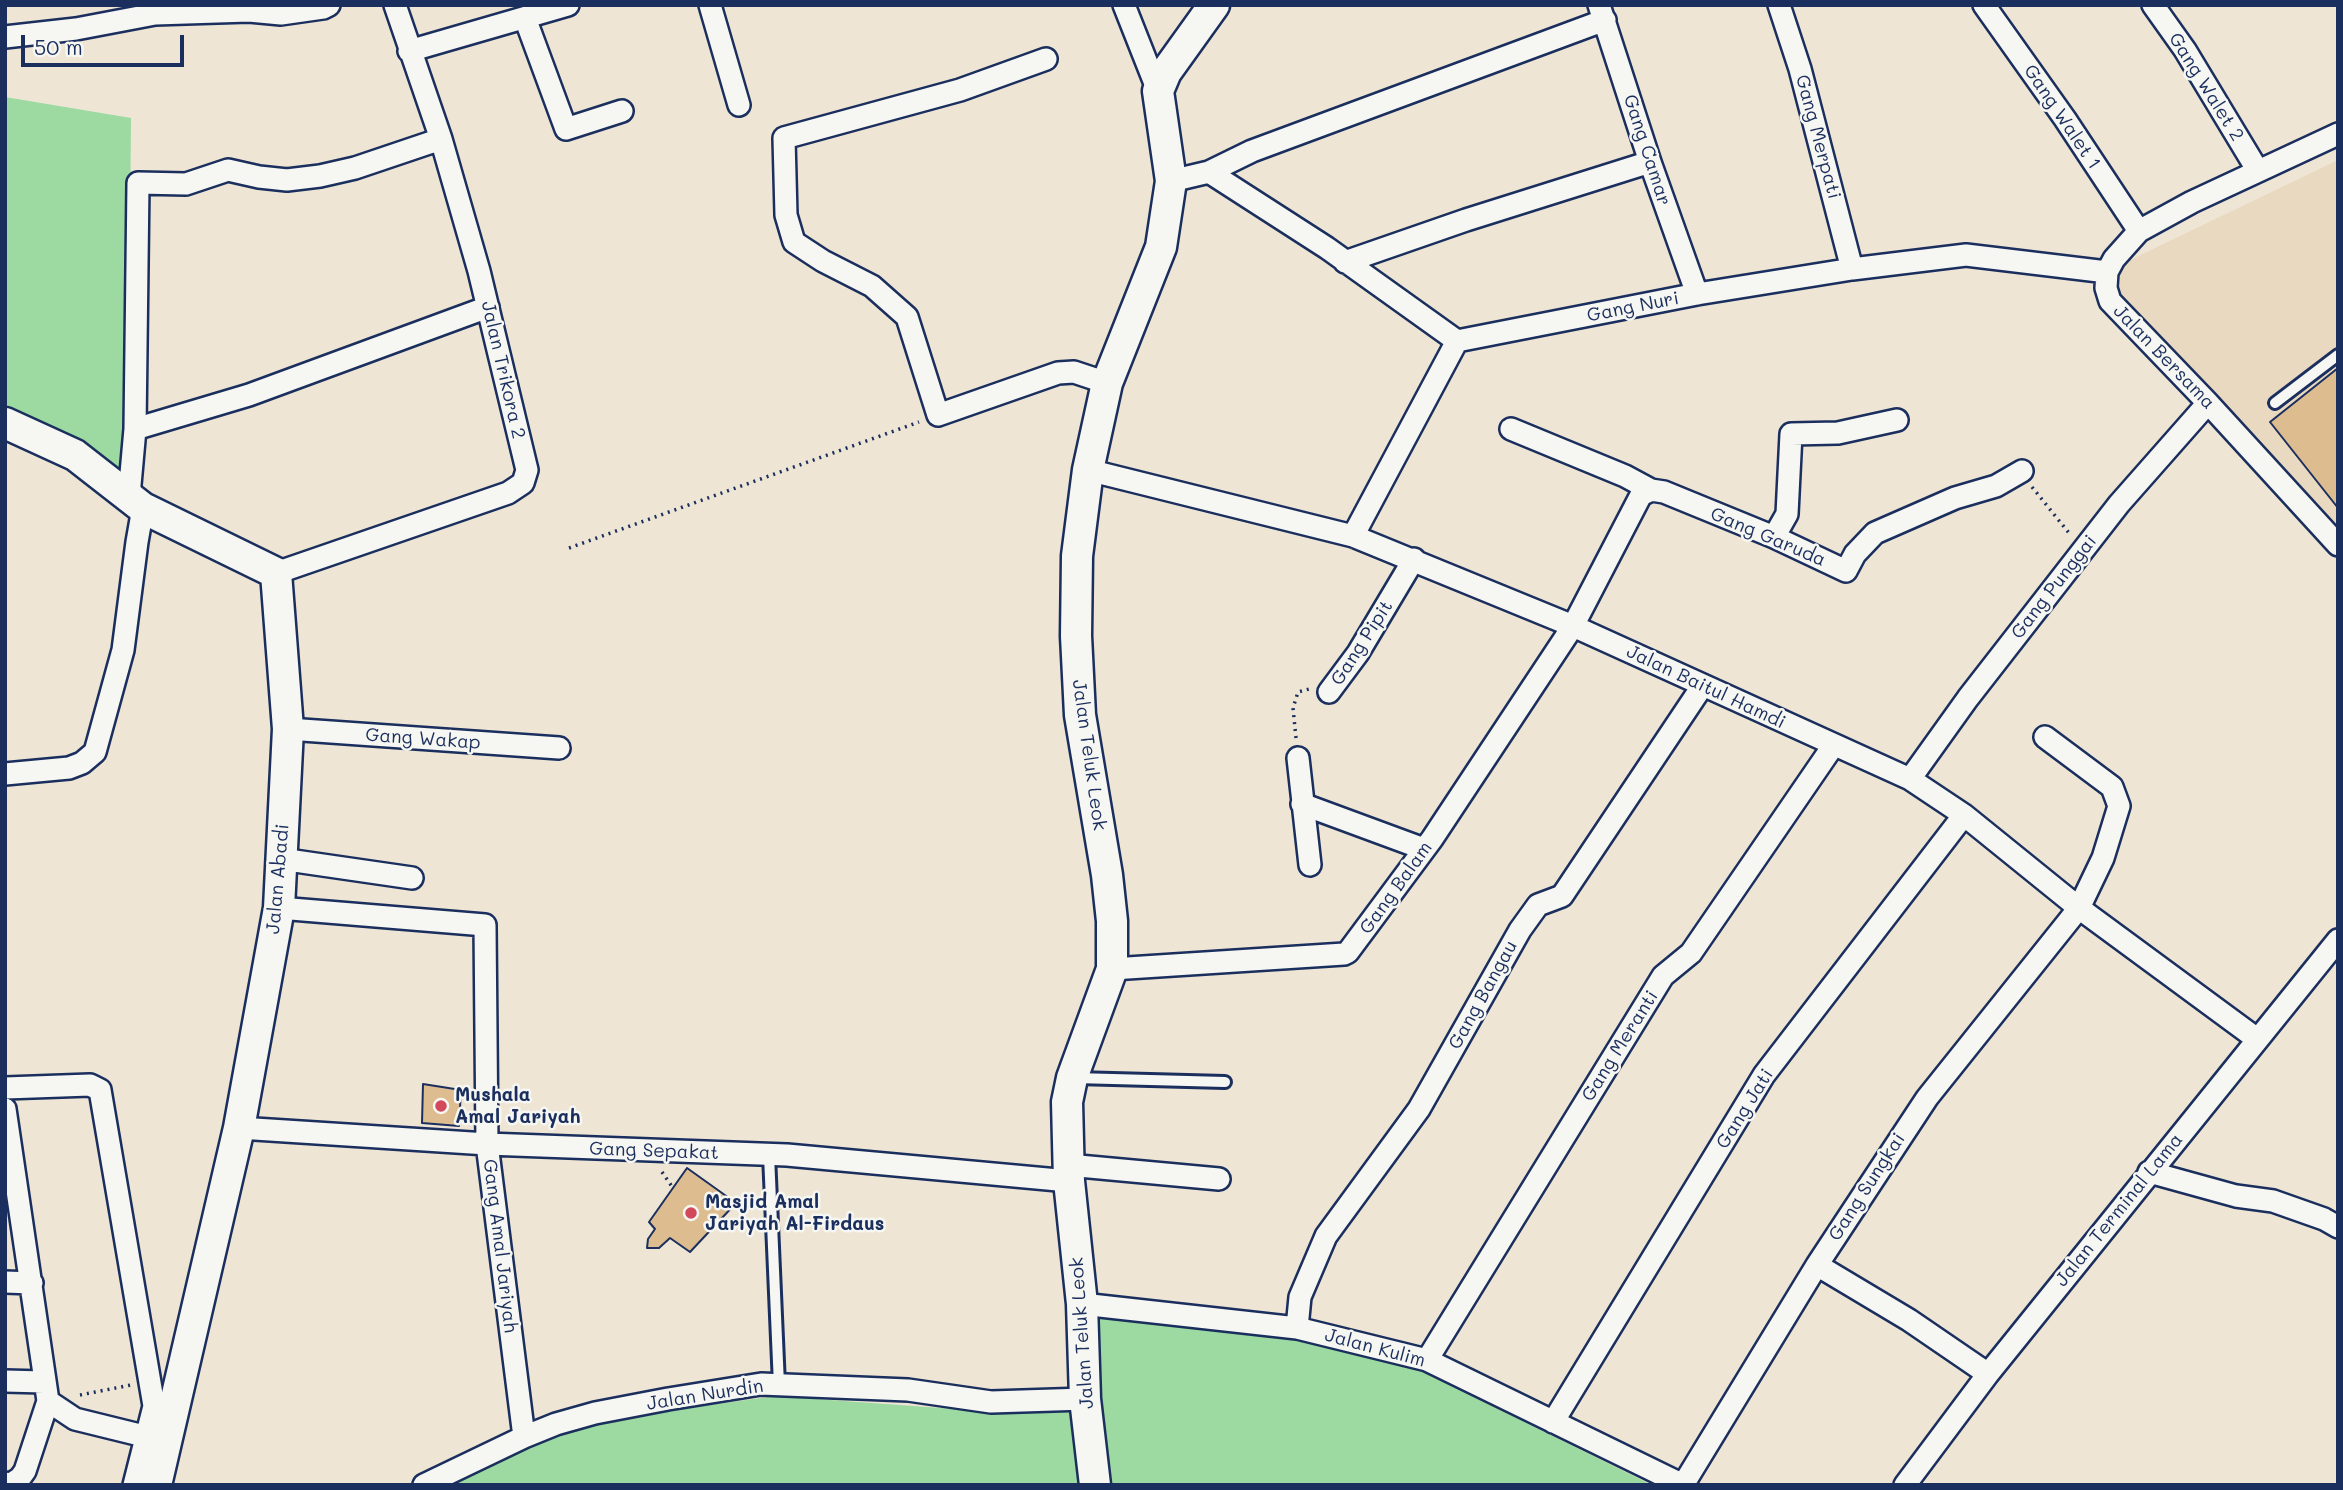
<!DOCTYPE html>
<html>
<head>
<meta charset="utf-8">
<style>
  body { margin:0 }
  #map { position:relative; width:2343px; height:1490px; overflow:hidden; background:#eee5d5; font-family:Mali,sans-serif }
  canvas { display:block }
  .frame { position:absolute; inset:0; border:7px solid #1b2f5e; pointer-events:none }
  .scale { position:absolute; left:21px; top:35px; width:163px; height:32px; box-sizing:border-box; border:4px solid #1b2f5e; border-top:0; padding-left:9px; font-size:21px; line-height:24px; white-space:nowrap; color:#1b2f5e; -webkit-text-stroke:5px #f6f6f2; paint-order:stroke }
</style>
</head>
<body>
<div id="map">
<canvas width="2343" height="1490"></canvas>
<div class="frame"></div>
<div class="scale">50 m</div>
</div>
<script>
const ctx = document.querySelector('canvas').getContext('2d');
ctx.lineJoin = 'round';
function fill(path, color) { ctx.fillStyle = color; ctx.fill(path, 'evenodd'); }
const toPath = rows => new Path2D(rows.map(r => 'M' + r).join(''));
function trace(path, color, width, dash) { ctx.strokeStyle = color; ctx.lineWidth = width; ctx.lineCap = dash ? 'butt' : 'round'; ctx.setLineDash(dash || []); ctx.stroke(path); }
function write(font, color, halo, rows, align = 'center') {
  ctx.font = font + ' Mali,sans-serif'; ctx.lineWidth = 5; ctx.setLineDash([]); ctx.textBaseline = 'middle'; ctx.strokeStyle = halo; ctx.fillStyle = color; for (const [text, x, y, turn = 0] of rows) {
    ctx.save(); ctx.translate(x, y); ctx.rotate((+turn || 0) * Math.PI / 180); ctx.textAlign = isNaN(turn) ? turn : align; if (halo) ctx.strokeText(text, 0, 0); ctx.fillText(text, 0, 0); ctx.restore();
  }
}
const built = toPath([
  [2338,160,2338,558,2208,403,2104,300,2126,262]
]);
const green = toPath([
  [5,97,131,118,128,441,123,483,5,413],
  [1093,1318,1156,1319,1288,1337,1337,1346,1411,1366,1652,1485,1110,1485],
  [775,1396,1010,1413,1072,1409,1081,1485,451,1485,505,1455,567,1431,667,1411]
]);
const building = toPath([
  [2338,368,2338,508,2270,422,2338,368],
  [423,1084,461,1090,459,1126,422,1123,423,1084],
  [687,1168,736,1203,690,1252,670,1238,659,1248,647,1248,648,1239,655,1229,649,1222,687,1168]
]);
const path = toPath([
  [2032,487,2069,533],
  [569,548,919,422],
  [1296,738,1293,708,1298,692,1309,689],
  [662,1172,673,1188],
  [80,1395,131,1385]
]);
const lane = toPath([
  [2275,403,2338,355],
  [1075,1078,1225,1082],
  [769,1155,779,1385]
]);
const street = toPath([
  [710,5,739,105],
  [1124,5,1158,91],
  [1599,5,1650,162,1697,294],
  [1779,5,1800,69,1852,269],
  [1984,5,2065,119,2139,231],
  [2153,5,2185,50,2258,171],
  [525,18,566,129,622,111],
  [5,37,76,29,155,14,249,11,281,14,323,8,329,5],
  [409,51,568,5],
  [1046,59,960,90,784,138,786,215,794,242,823,261,872,286,907,317,938,415,1058,373,1074,372,1107,383],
  [2338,134,2192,202,2139,231,2114,259,2107,272,2106,288,2110,301,2208,403,2338,545],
  [1209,172,1327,248,1457,341,1697,294,1852,269,1966,255,2107,272],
  [1171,181,1209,172,1252,151,1605,20],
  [1345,262,1466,220,1650,162],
  [135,429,249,395,488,307],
  [1511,429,1625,476,1651,490],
  [1088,470,1353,536,1573,626,1910,779,1964,815,2079,908,2257,1039],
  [129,496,135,429,138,183,186,184,228,170,259,177,287,180,320,176,355,168,441,139],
  [1353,536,1457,341],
  [1774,537,1787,514,1791,434,1838,433,1897,420],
  [276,573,508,493,523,483,527,470,479,271,441,139,395,5],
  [1329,692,1358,653,1414,559],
  [288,729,559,748],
  [1298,758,1310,865],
  [5,774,69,768,82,763,95,752,123,650,137,542,143,508],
  [1910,779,1968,698,2119,504,2208,403],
  [1302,804,1424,849],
  [281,859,412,878],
  [279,908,485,925,487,1144,524,1437],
  [1112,969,1344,954,1348,952,1432,839,1573,626,1641,495,1651,490,1664,492,1774,537,1846,571,1855,554,1875,533,1955,498,1996,486,2022,471],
  [5,1088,90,1085,100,1090,154,1406,134,1485],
  [5,1109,48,1401,25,1471,20,1478,11,1484,5,1483],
  [239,1128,487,1144,787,1155,1069,1181],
  [1068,1165,1219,1179],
  [2149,1172,2236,1196,2273,1201,2324,1219,2338,1227],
  [1817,1265,1909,1320,1988,1374],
  [5,1282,32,1283],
  [1082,1304,1297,1328,1427,1360,1683,1485],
  [1297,1328,1300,1297,1326,1236,1419,1109,1520,930,1538,905,1562,896,1703,685],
  [1427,1360,1663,976,1691,953,1833,746],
  [5,1381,44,1382],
  [48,1401,75,1419,148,1437,159,1435],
  [1553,1422,1764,1075,1964,815],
  [424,1485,524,1437,556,1424,595,1413,668,1399,761,1384,908,1390,991,1402,1085,1399],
  [1683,1485,1817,1265,1927,1098,2079,908,2103,858,2119,806,2112,787,2045,737],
  [1905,1485,1988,1374,2338,940]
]);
const secondary = toPath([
  [5,423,75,455,143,508,276,573,288,729,279,908,239,1128,156,1485],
  [1095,1485,1085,1399,1082,1304,1069,1181,1067,1102,1072,1078,1112,969,1112,921,1107,875,1080,715,1076,636,1077,556,1088,470,1107,383,1161,247,1171,181,1158,91,1166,72,1214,5]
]);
const markers = [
  [441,1106,7,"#d1495b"],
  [691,1213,7,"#d1495b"]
];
const streetNames = [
  ["Gang Walet 2",2206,87,58],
  ["Gang Walet 1",2062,117,56],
  ["Gang Merpati",1818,137,75],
  ["Gang Camar",1647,150,72],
  ["Gang Nuri",1633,307,-11],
  ["Jalan Bersama",2164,357,46],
  ["Jalan Trikora 2",503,370,77],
  ["Gang Garuda",1768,537,23],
  ["Gang Punggai",2054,587,-52],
  ["Gang Pipit",1362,643,-57],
  ["Jalan Baitul Hamdi",1706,687,25],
  ["Gang Wakap",423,739,4],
  ["Jalan Teluk Leok",1089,755,82],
  ["Jalan Abadi",278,879,-85],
  ["Gang Balam",1396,888,-54],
  ["Gang Bangau",1483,995,-61],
  ["Gang Meranti",1620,1046,-58],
  ["Gang Jati",1745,1109,-58],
  ["Gang Sepakat",654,1151,2],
  ["Gang Sungkai",1867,1187,-57],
  ["Jalan Terminal Lama",2119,1210,-51],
  ["Gang Amal Jariyah",500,1246,83],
  ["Jalan Teluk Leok",1082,1333,-94],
  ["Jalan Kulim",1375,1348,15],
  ["Jalan Nurdin",705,1395,-9]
];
const poiNames = [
  ["Mushala",455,1095],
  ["Amal Jariyah",455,1117],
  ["Masjid Amal",705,1202],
  ["Jariyah Al-Firdaus",705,1224]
];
fill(built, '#e9d9c0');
fill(green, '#9cdaa2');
fill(building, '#ddbd90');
trace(building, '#1b2f5e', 2);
trace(lane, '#1b2f5e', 16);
trace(street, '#1b2f5e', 26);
trace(secondary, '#1b2f5e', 35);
trace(path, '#1b2f5e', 3.5, [2, 5]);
trace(lane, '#f6f6f2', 10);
trace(street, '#f6f6f2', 21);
trace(secondary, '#f6f6f2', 30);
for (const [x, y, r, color] of markers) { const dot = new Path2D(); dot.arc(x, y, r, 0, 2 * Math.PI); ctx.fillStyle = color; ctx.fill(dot); trace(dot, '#f6f6f2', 2.5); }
write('19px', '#1b2f5e', '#f6f6f2', streetNames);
write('bold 19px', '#1b2f5e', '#f6f6f2', poiNames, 'left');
</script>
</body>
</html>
